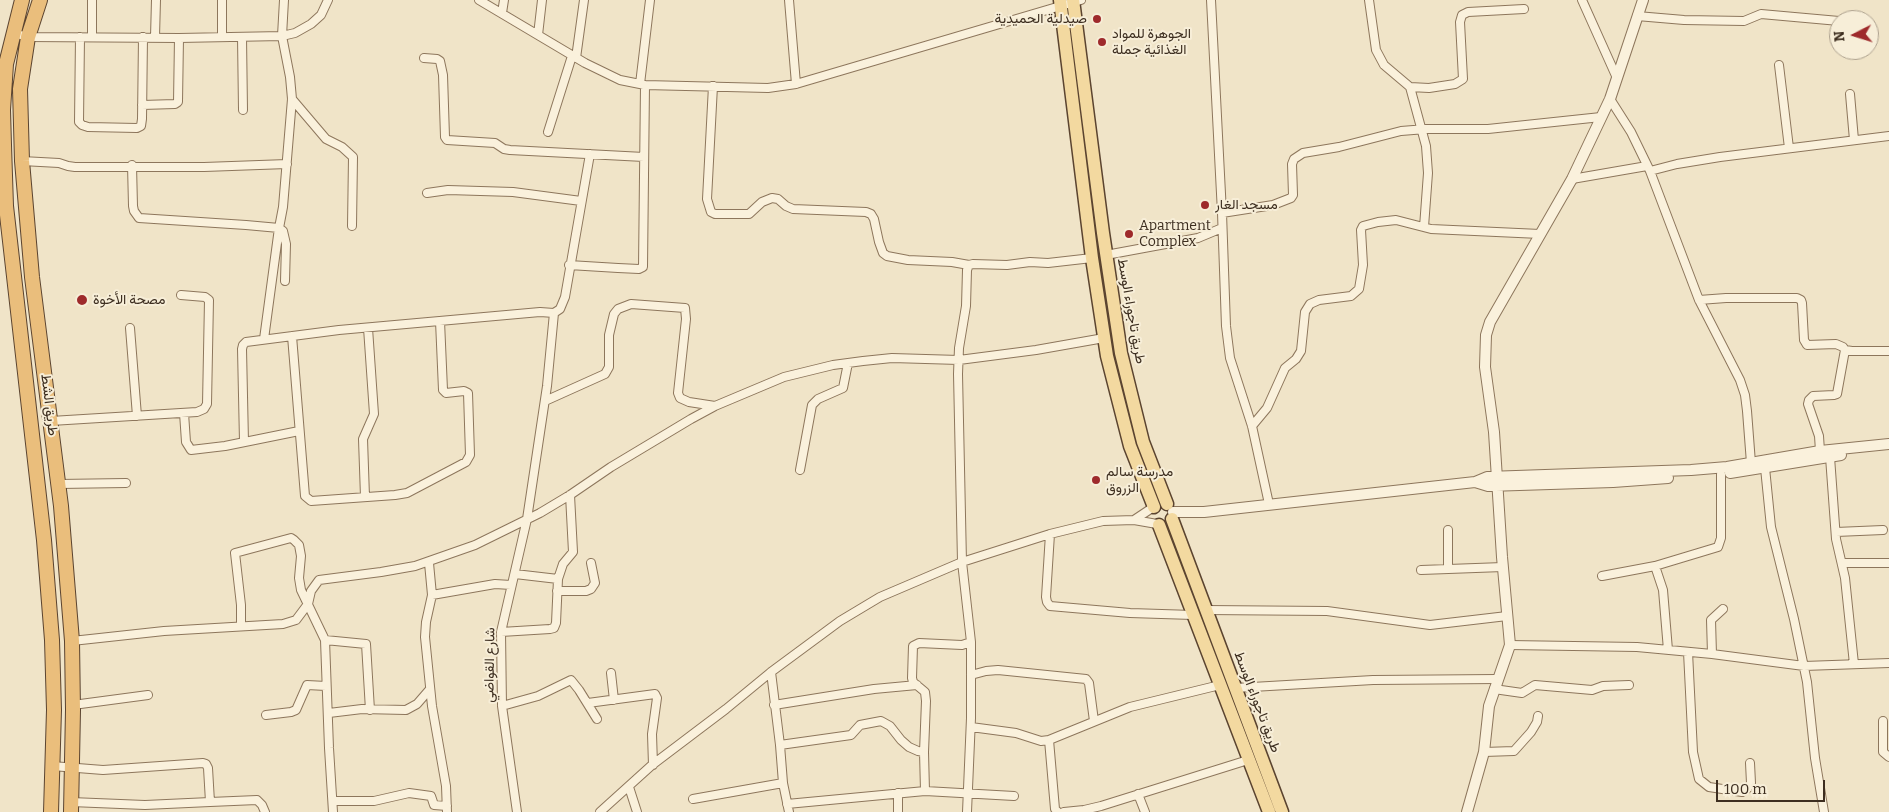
<!DOCTYPE html>
<html>
<head>
<meta charset="utf-8">
<style>
  body { margin:0 }
  #map { position:relative; width:1889px; height:812px; overflow:hidden; background:#f0e4c8; font-family:Bitter,serif }
  canvas { display:block }
  .north { position:absolute; left:1829px; top:10px; width:50px; height:50px; box-sizing:border-box; background:#f7eed8; border:1px solid #ada18e; border-radius:50%; rotate:265deg; font-size:14px; font-weight:700; line-height:20px; text-align:center; color:#3d2e20 }
  .north::after { content:''; display:block; margin:auto; width:18px; height:22px; background:#9e2a2b; clip-path:polygon(50% 0,100% 100%,50% 72%,0 100%) }
  .scale { position:absolute; left:1716px; top:780px; width:109px; height:22px; box-sizing:border-box; border:2px solid #3d2e20; border-top:0; padding-left:6px; font-size:15px; line-height:18px; white-space:nowrap; color:#3d2e20; -webkit-text-stroke:4px #f7eed8; paint-order:stroke }
</style>
</head>
<body>
<div id="map">
<canvas width="1889" height="812"></canvas>
<div class="north">N</div>
<div class="scale">100 m</div>
</div>
<script>
const ctx = document.querySelector('canvas').getContext('2d');
ctx.lineJoin = 'round';
const toPath = rows => new Path2D(rows.map(r => 'M' + r).join(''));
function trace(path, color, width, dash) { ctx.strokeStyle = color; ctx.lineWidth = width; ctx.lineCap = dash ? 'butt' : 'round'; ctx.setLineDash(dash || []); ctx.stroke(path); }
function write(font, color, halo, rows, align = 'center') {
  ctx.font = font + ' Bitter,Vazirmatn,serif'; ctx.lineWidth = 4; ctx.setLineDash([]); ctx.textBaseline = 'middle'; ctx.strokeStyle = halo; ctx.fillStyle = color; for (const [text, x, y, turn = 0] of rows) {
    ctx.save(); ctx.translate(x, y); ctx.rotate((+turn || 0) * Math.PI / 180); ctx.textAlign = isNaN(turn) ? turn : align; if (halo) ctx.strokeText(text, 0, 0); ctx.fillText(text, 0, 0); ctx.restore();
  }
}
const minor = toPath([
  [479,0,585,63,620,80,645,85,768,88,796,84,1081,0],
  [789,0,796,84],
  [1211,0,1222,213,1226,326,1230,358,1252,426,1269,504],
  [1369,0,1376,50,1384,65,1410,87,1426,146,1428,173,1424,227],
  [1582,0,1617,78],
  [502,13,504,0],
  [1637,16,1684,20,1744,21,1761,14,1839,21],
  [13,33,28,37,179,38,282,36,284,0],
  [538,35,542,0],
  [80,37,79,122,82,125,88,127,137,128,141,126,142,119,143,37],
  [92,37,92,0],
  [155,37,156,0],
  [222,37,222,0],
  [242,37,243,110],
  [424,58,437,59,440,61,443,75,445,137,447,140,495,143,504,149,510,150,644,157],
  [576,58,584,0],
  [1779,65,1789,148],
  [640,84,650,0],
  [713,86,707,199,711,212,715,214,749,214,762,202,772,198,778,199,786,206,793,209,866,212,871,214,874,219,879,242,883,253,887,256,908,260,952,262,969,265],
  [1410,87,1429,88,1455,84,1463,79,1460,22,1462,15,1468,12,1524,9],
  [1850,94,1854,140],
  [292,99,326,139,342,147,353,157,352,226],
  [1610,99,1631,132,1650,171,1699,300,1740,380,1745,395,1747,411,1751,463],
  [142,105,175,104,178,102,179,38],
  [548,132,572,56],
  [22,161,59,163,68,166,75,167,204,167,287,164],
  [132,165,133,206,134,211,139,218,246,225,279,228,283,231,286,244,285,281],
  [1650,171,1677,164,1720,157,1889,136],
  [1572,179,1647,166],
  [427,193,448,190,513,192,581,201],
  [1222,213,1273,205,1291,198,1293,195,1292,164,1294,159,1303,153,1339,147,1401,131,1426,129,1488,129,1601,117],
  [1106,255,1198,238,1222,228],
  [569,265,618,268,639,269,643,267,645,85],
  [1699,300,1726,298,1797,298,1801,300,1802,303,1804,340,1807,345,1836,344,1843,347,1845,350,1852,351,1889,351],
  [130,328,137,416],
  [292,336,305,496,311,501,395,495,407,493,466,462,470,455,468,393,464,391,446,393,443,390,440,321],
  [264,339,279,228,283,207,292,99,290,77,282,36,295,33,311,24,321,15,328,0],
  [545,401,605,374,609,367,609,335,614,314,618,309,631,304,685,308,686,319,678,393,680,398,689,402,715,406],
  [184,413,186,442,191,450,225,446,299,431],
  [51,421,197,412,204,409,207,404,209,300,205,297,181,295],
  [1252,426,1267,408,1285,368,1296,359,1301,351,1305,312,1310,304,1319,300,1351,296,1359,289,1363,265,1361,230,1363,226,1378,222,1396,220,1431,229,1540,234],
  [244,442,242,349,243,345,246,342,339,330,540,312,554,313],
  [1820,451,1819,436,1808,404,1809,400,1813,396,1834,395,1837,394,1845,350],
  [1830,457,1836,539,1845,578,1854,664],
  [1765,468,1771,527,1794,619,1807,682,1815,758,1824,812],
  [800,470,812,405,818,399,843,388,848,363],
  [59,484,126,483],
  [365,497,363,439,374,414,368,328],
  [1134,520,1152,508],
  [1836,532,1883,530],
  [1050,534,1046,597,1047,602,1050,606,1130,613,1193,615],
  [429,563,432,595,426,622,425,637,432,706,446,786,447,812],
  [1842,563,1889,563],
  [1655,566,1663,590,1668,650],
  [1448,569,1448,530],
  [1421,570,1503,567],
  [515,574,558,579],
  [1602,576,1655,566,1718,547,1721,538,1721,474],
  [557,591,586,591,591,589,595,583,591,563],
  [432,595,495,584,511,585],
  [1206,610,1327,611,1430,625,1507,616],
  [241,625,241,605,235,553,291,538,294,540,299,545,301,556,299,578,301,590,325,640,329,748,333,812],
  [501,632,550,629,554,628,556,623,558,579,563,564,573,552,570,495],
  [325,640,366,644,370,710],
  [72,641,164,631,283,624,296,620,308,604,311,591,319,580,381,572,415,566,475,545,540,513,570,495,611,467,691,419,715,406,784,377,833,365,863,361,892,358,959,360,1036,350,1104,338],
  [1510,645,1637,647,1712,654,1804,666,1889,663],
  [1688,652,1693,752,1699,779,1709,787,1742,792,1748,788,1751,783,1750,763],
  [1712,654,1711,620,1723,609],
  [771,672,780,745,783,783,789,812],
  [611,673,614,700],
  [971,675,986,671,998,670,1086,679,1089,683,1094,721],
  [1235,688,1373,680,1497,679],
  [1494,689,1522,693,1535,685,1592,690,1603,686,1629,685],
  [588,703,655,694,657,698,652,734,653,765],
  [73,705,148,695],
  [774,705,874,689,917,685],
  [502,706,538,696,571,680,579,690,597,719],
  [329,713,362,709,406,710,417,704,430,689],
  [266,715,291,712,296,710,307,685,326,686],
  [1883,721,1883,752,1889,757],
  [971,727,1016,733,1041,741,1049,740,1130,707,1220,685],
  [1049,740,1055,809,1058,812],
  [780,745,851,735,860,725,881,721,890,726,901,740,909,747,918,751,924,752],
  [1484,752,1514,751,1531,732,1537,722,1538,716],
  [52,766,103,770,203,763,206,764,208,768,210,802,145,805,71,802],
  [629,787,637,812],
  [925,791,924,752,926,701,925,692,913,682,912,678,913,646,919,643,962,645,971,642,962,562,958,374,959,348,966,306,967,270,969,265,973,264,1007,265,1030,262,1048,263,1092,258],
  [1138,794,1145,812],
  [693,799,783,783],
  [333,801,374,801,409,793,431,796,434,805,447,806],
  [210,802,257,800,262,805,265,812],
  [787,804,925,791,1014,796],
  [517,812,502,706,501,632,527,519,547,386,554,313,560,309,565,297,590,154],
  [600,812,652,765,726,709,771,672,840,621,880,597,962,562,1050,534,1103,521,1134,520,1157,524],
  [898,812,898,793],
  [967,812,971,718,971,642],
  [1064,812,1084,810,1101,806,1248,760]
]);
const tertiary = toPath([
  [1730,473,1841,455],
  [1475,482,1488,486,1613,482,1668,478],
  [1173,512,1204,512,1475,482,1487,477,1691,470,1727,467,1820,451,1889,444],
  [1467,812,1484,752,1489,706,1510,645,1502,557,1494,432,1485,367,1486,335,1490,322,1572,179,1610,99,1643,0]
]);
const primary = toPath([
  [1060,0,1092,258,1107,356,1130,446,1154,507],
  [1073,0,1103,233,1121,353,1143,442,1167,504],
  [1172,519,1282,812],
  [1159,525,1269,812]
]);
const trunk = toPath([
  [22,0,6,64,3,110,4,145,6,206,44,540,52,640,54,710,51,812],
  [40,0,28,37,20,89,22,161,32,277,61,506,72,641,73,710,71,812]
]);
const markers = [
  [1097,19,5,"#9e2a2b"],
  [1102,42,5,"#9e2a2b"],
  [1205,205,5,"#9e2a2b"],
  [1129,234,5,"#9e2a2b"],
  [82,300,6,"#9e2a2b"],
  [1096,480,5,"#9e2a2b"]
];
const poiNames = [
  ["صيدلية الحميدية",1087,19,"right"],
  ["الجوهرة للمواد",1112,34],
  ["الغذائية جملة",1112,50],
  ["مسجد الغار",1215,205],
  ["Apartment",1139,226],
  ["Complex",1139,242],
  ["مصحة الأخوة",93,300],
  ["مدرسة سالم",1106,472],
  ["الزروق",1106,488]
];
const streetNames = [
  ["طريق تاجوراء الوسط",1131,311,80],
  ["طريق الشط",49,405,83],
  ["شارع القواضي",490,665,-89],
  ["طريق تاجوراء الوسط",1257,702,69]
];
trace(minor, '#8d765c', 10);
trace(tertiary, '#8d765c', 12);
trace(primary, '#5b4430', 15);
trace(trunk, '#5b4430', 16);
trace(minor, '#faf1dc', 8);
trace(tertiary, '#faf1dc', 10);
trace(primary, '#f3d9a0', 12);
trace(trunk, '#eabe7c', 14);
for (const [x, y, r, color] of markers) { const dot = new Path2D(); dot.arc(x, y, r, 0, 2 * Math.PI); ctx.fillStyle = color; ctx.fill(dot); trace(dot, '#f7eed8', 2); }
write('14px', '#3d2e20', '#f7eed8', poiNames, 'left');
write('14px', '#3d2e20', '#f7eed8', streetNames);
</script>
</body>
</html>
